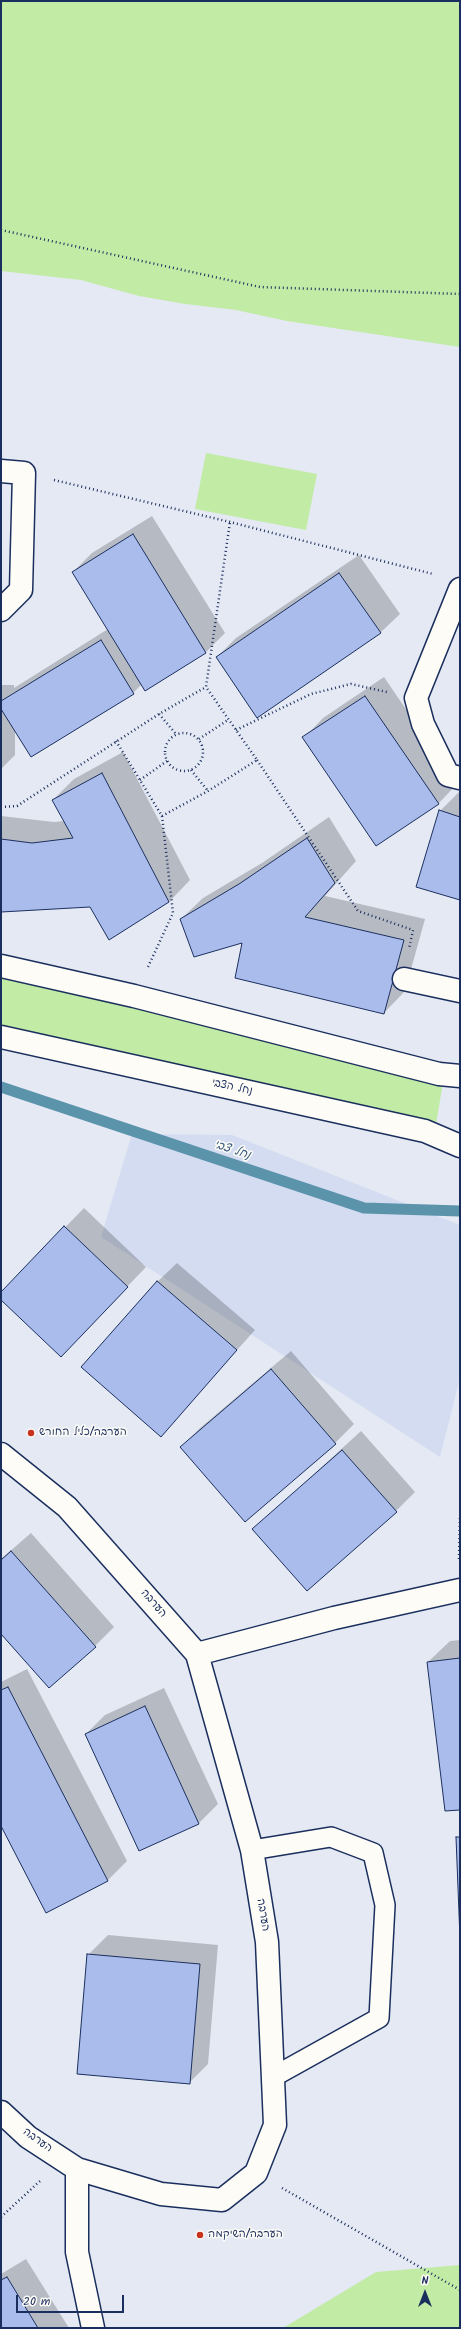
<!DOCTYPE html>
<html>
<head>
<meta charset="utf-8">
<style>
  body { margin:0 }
  #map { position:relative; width:461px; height:2329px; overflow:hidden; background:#e4e9f3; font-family:Kalam,sans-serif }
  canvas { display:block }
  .frame { position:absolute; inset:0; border:2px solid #1b2f5e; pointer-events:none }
  .north { position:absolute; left:405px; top:2273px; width:40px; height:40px; -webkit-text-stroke:3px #fdfcf7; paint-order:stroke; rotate:0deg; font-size:11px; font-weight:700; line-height:16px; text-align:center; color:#1b2f5e }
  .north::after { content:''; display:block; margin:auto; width:14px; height:18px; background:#1b2f5e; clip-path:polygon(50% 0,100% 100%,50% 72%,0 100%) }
  .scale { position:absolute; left:16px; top:2295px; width:108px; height:18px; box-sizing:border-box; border:2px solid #1b2f5e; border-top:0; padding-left:5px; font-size:12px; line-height:14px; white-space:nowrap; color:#1b2f5e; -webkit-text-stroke:3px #fdfcf7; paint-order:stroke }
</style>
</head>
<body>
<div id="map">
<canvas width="461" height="2329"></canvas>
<div class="frame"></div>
<div class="north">N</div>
<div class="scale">20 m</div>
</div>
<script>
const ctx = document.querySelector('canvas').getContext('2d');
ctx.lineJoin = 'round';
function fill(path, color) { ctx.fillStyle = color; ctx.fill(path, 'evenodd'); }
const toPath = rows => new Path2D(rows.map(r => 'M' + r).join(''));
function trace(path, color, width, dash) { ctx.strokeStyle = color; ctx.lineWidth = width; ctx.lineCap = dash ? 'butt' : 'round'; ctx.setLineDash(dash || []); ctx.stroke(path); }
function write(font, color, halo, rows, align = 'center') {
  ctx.font = font + ' Kalam,"Playpen Sans Hebrew",sans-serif'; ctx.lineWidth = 3; ctx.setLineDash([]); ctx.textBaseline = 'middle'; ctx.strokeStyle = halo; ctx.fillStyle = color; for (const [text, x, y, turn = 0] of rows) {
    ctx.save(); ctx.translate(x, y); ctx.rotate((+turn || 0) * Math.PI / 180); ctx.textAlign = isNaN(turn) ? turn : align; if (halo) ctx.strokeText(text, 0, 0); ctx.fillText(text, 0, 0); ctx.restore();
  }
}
const built = toPath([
  [132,1134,232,1135,460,1225,460,1378,440,1457,101,1237]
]);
const green = toPath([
  [1,1,460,1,460,347,287,321,236,310,185,304,139,296,81,280,1,271],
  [206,453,317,474,306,530,195,509],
  [1,974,443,1083,435,1130,1,1032],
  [460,2265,460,2328,283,2328,376,2272]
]);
const shadow = toPath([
  [152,516,225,633,206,652,142,684,133,693,15,730,15,755,1,769,1,685,14,685,14,688,108,629,73,572,92,553],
  [359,555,400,614,380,633,217,657,236,638],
  [384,677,457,784,438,804,304,738,323,718],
  [123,752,190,880,169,902,1,911,1,816,54,822,64,821,53,800,74,779],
  [459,792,460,792,460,899,440,811],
  [329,817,356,861,325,896,425,919,405,991,384,1013,243,942,181,919,203,898,262,863],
  [84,1208,146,1267,80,1336,1,1299,1,1293],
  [177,1263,255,1330,161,1435,157,1282],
  [291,1351,354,1424,335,1443,181,1447,200,1428],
  [361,1431,415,1492,396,1511,254,1529],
  [31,1533,114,1627,95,1646,1,1632,1,1559],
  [460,1640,460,1809,428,1662,450,1641],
  [27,1669,127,1861,108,1880,1,1824,1,1682],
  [164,1688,218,1804,199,1823,86,1734,105,1715],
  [108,1935,218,1945,208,2064,189,2083,88,1955],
  [26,2259,69,2328,1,2328,1,2274]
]);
const stream = toPath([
  [1,1087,364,1208,460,1211]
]);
const building = toPath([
  [133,534,206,653,145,691,72,572,133,534],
  [339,573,381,633,257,718,216,657,339,573],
  [101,640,134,694,31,757,1,709,1,701,101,640],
  [365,696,439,804,376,846,302,737,365,696],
  [102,773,169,902,109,940,90,907,1,912,1,839,32,843,73,838,52,800,102,773],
  [439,810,460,817,460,900,416,887,439,810],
  [307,838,335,883,305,917,404,940,384,1014,235,978,242,943,194,957,180,919,239,884,307,838],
  [64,1226,128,1287,61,1357,1,1300,1,1292,64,1226],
  [157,1281,237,1350,161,1437,81,1367,157,1281],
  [271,1369,336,1444,245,1522,180,1447,271,1369],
  [342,1450,397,1512,307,1591,252,1529,342,1450],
  [11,1551,96,1647,49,1688,1,1634,1,1560,11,1551],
  [460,1658,460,1810,445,1811,427,1662,460,1658],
  [8,1687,108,1881,46,1913,1,1826,1,1690,8,1687],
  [145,1706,199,1824,139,1851,85,1734,145,1706],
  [456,1837,460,1837,460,1939,456,1837],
  [87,1954,200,1964,190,2084,77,2074,87,1954],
  [7,2277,38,2328,1,2328,1,2280,7,2277]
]);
const path = toPath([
  [1,230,260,287,460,294],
  [54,480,230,522,433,574],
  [159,714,176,734],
  [236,730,311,694,351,684,387,692],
  '165 752a19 19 0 1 1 38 0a19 19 0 1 1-38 0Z',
  [199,739,228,720],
  [116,741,162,816,173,913,147,969],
  [257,760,358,911,413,930,409,949],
  [191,770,208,791],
  [140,780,167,761],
  [1,807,17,806,159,714,206,687],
  [162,816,208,791,257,760,206,687,230,522],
  [459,1559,460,1516],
  [282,2188,460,2290],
  [1,2217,40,2181]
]);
const lane = toPath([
  [252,1850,331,1837,373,1853,385,1905,379,2018,273,2077]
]);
const street = toPath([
  [1,471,24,473,21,590,1,610],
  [460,589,416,698,423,724,448,775,460,778],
  [404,979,460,991],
  [1,1454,67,1507,197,1654,252,1850,267,1942,275,2125,256,2173,222,2200,161,2194,77,2169,28,2137,1,2112],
  [197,1654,334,1618,460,1590],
  [77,2169,77,2252,93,2328]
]);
const secondary = toPath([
  [1,966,134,996,439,1074,460,1076],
  [1,1037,425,1131,460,1146]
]);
const markers = [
  [31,1433,4,"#c8321e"],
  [200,2235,4,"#c8321e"]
];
const streetNames = [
  ["נחל הצבי",232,1088,12],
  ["הערבה",153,1604,49],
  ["הערבה",262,1915,81],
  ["הערבה",37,2141,36]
];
const poiNames = [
  ["הערבה/כליל החורש",39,1433],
  ["הערבה/השיקמה",208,2235]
];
const waterNames = [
  ["נחל צבי",232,1151,18]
];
fill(built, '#d3dcf1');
fill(green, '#c2eba6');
fill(shadow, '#0003');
trace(stream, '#5a93aa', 11);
fill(building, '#aabceb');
trace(building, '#1b2f5e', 1);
trace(lane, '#1b2f5e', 22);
trace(street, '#1b2f5e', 25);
trace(secondary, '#1b2f5e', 25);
trace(path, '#1b2f5e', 2.5, [1, 3]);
trace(lane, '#fdfcf7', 19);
trace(street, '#fdfcf7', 22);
trace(secondary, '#fdfcf7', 22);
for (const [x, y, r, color] of markers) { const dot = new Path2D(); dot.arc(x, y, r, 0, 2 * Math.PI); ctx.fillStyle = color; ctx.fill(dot); trace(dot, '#fdfcf7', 1.5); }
write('11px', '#1b2f5e', '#fdfcf7', streetNames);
write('11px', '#1b2f5e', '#fdfcf7', poiNames, 'left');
write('italic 12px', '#35587e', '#fdfcf7', waterNames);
</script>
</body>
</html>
